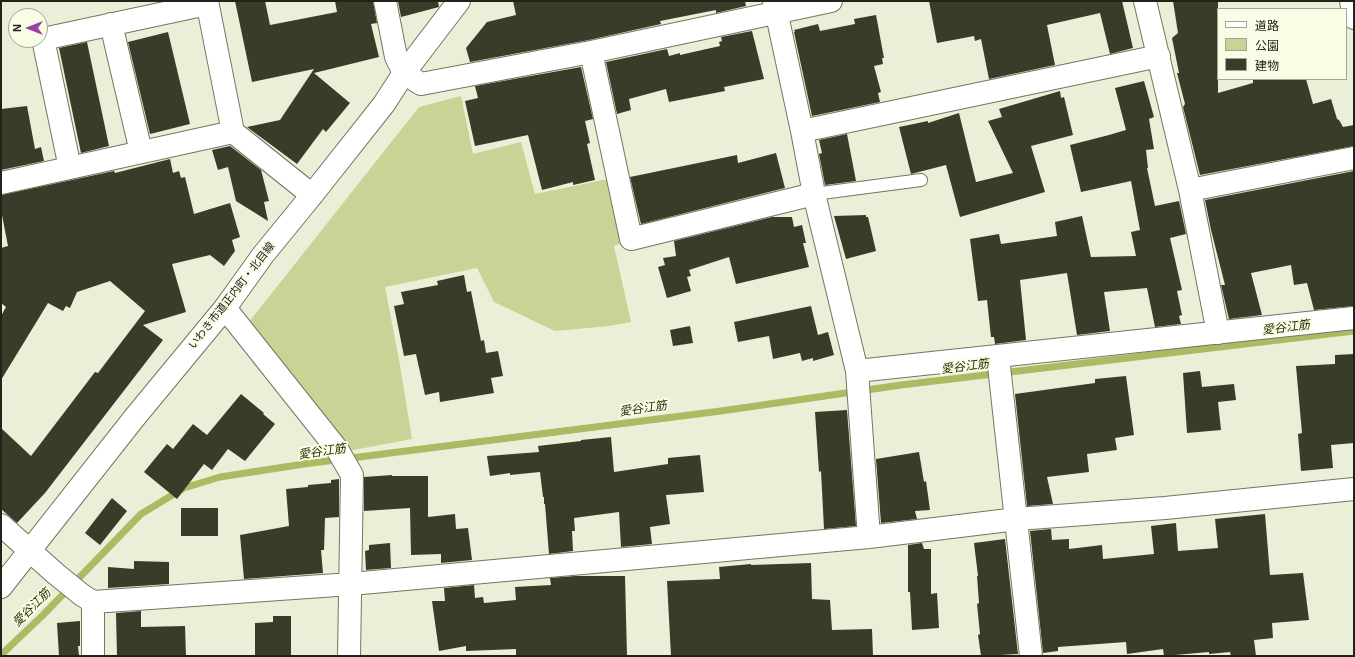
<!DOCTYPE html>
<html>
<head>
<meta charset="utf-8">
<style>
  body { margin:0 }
  #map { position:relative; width:1355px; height:657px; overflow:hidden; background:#ebefd7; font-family:Arial,"Noto Sans JP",sans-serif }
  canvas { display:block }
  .frame { position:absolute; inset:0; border:2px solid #21221a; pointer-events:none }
  .legend { position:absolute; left:1217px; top:8px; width:130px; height:72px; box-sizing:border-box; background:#f8fde5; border:1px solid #a2a594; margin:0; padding:5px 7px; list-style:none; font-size:12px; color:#21221a }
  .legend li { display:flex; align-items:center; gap:8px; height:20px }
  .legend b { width:20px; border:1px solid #a2a594 }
  .north { position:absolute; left:8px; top:8px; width:40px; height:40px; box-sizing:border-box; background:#f8fde5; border:1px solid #a2a594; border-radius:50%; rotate:270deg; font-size:11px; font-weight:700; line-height:16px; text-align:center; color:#21221a }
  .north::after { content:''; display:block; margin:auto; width:14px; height:18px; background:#9e3da4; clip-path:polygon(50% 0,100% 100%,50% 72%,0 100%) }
</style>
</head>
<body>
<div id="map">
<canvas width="1355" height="657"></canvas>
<div class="frame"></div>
<ul class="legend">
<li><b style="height:5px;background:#fff"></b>道路</li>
<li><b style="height:11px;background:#cad396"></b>公園</li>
<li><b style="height:11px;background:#393c29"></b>建物</li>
</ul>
<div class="north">N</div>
</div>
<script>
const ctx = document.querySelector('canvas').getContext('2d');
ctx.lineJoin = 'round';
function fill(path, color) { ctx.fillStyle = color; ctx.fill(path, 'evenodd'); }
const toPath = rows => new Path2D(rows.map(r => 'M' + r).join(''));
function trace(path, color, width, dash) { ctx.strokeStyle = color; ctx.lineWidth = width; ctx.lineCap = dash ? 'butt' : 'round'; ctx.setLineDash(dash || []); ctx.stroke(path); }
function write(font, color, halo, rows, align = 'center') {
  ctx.font = font + ' Arial,"Noto Sans JP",sans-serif'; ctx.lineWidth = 4; ctx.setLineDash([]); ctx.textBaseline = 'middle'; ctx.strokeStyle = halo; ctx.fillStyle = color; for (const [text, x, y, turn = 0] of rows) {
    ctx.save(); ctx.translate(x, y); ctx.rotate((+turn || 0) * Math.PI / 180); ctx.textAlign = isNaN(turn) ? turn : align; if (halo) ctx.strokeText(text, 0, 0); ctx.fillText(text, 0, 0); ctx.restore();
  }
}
const green = toPath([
  [461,96,473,154,521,142,535,194,608,179,622,243,614,246,631,322,609,326,555,331,494,302,477,268,385,287,400,365,412,439,348,451,245,327,419,107]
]);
const stream = toPath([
  [1,655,43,615,141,514,184,488,220,477,304,464,721,411,901,385,1354,331]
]);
const building = toPath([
  [235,1,265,1,270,25,337,12,335,1,373,1,377,23,371,24,379,57,314,73,350,103,326,132,323,129,297,164,247,127,280,120,314,69,252,82],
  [398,1,438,1,439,7,401,17],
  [513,1,745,1,746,6,716,13,716,10,660,21,661,24,589,40,470,62,466,48,487,22,516,15],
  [929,1,1122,1,1133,48,1110,54,1100,13,1047,25,1055,65,989,79,981,39,975,41,974,36,937,43],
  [1173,1,1218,1,1218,93,1253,83,1253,79,1306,79,1313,104,1331,99,1337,119,1339,120,1343,127,1354,125,1354,146,1200,175,1183,107,1185,104,1177,73,1179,73,1172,38,1178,33],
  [876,15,884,58,882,58,883,64,874,66,881,92,878,93,880,102,812,116,794,32,795,32,794,30,818,24,820,31,855,24,854,19],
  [752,31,764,79,724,87,725,91,669,102,666,89,629,99,631,110,617,114,606,62,667,49,669,56,680,53,680,55,720,46,719,42,722,41,721,37],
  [168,32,190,124,150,134,128,42],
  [87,42,109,146,81,153,59,48],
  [581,67,593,119,585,121,590,143,587,144,595,180,573,185,573,182,542,190,528,135,475,146,465,101,478,98,475,86],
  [1144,81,1154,117,1149,119,1154,149,1146,150,1148,168,1147,168,1155,206,1179,201,1186,234,1170,238,1182,290,1177,291,1182,315,1179,316,1181,324,1155,327,1147,288,1104,292,1110,331,1077,335,1067,273,1020,280,1026,340,995,344,994,337,991,337,987,300,978,301,970,239,999,234,1001,244,1057,236,1055,222,1082,216,1091,257,1136,256,1131,232,1140,230,1131,181,1081,192,1070,145,1109,135,1126,130,1115,88],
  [1060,91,1061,98,1064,97,1073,135,1031,146,1045,192,960,217,946,165,911,174,899,127,928,121,928,123,959,113,976,182,1013,173,988,121,1002,117,999,109],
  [27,106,35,149,41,147,44,161,1,170,1,109],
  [847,134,856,181,825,185,819,154,822,153,819,140],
  [230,146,261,170,269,201,264,202,268,221,236,201,228,167,218,170,212,150],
  [776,153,785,188,641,224,630,177,737,155,738,163],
  [170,159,173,173,179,171,181,178,185,177,194,214,230,203,240,237,232,240,235,251,224,266,210,255,172,264,186,312,143,325,163,340,45,493,17,523,1,509,1,428,31,456,95,372,98,373,145,311,110,281,77,292,70,308,66,306,63,311,48,303,1,380,1,316,6,307,1,303,1,248,8,246,1,210,1,195,114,171,115,173],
  [1354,171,1354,306,1314,310,1307,283,1294,285,1291,265,1251,273,1262,315,1229,319,1221,285,1225,285,1211,230,1205,200],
  [866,215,866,217,868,217,876,251,846,259,834,216],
  [772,217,792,217,794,227,802,225,806,243,803,243,809,267,736,284,729,257,689,270,691,276,687,277,691,291,667,298,658,267,665,265,663,258,676,256,674,241],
  [464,275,467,292,471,291,481,341,484,340,486,353,498,351,503,376,491,378,494,393,440,402,439,392,425,395,416,354,404,356,394,306,404,304,401,292,438,285,437,281],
  [811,306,818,335,828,332,834,355,813,361,813,358,802,361,800,353,773,359,769,336,738,342,734,322],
  [690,326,693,343,673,346,670,330],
  [1354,354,1354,443,1331,445,1333,468,1301,471,1298,434,1302,433,1296,366,1335,364,1335,355],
  [1200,371,1202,387,1234,384,1236,400,1218,402,1221,430,1187,433,1183,373],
  [1126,376,1134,435,1115,438,1117,450,1087,454,1089,472,1047,477,1053,504,1027,506,1015,394,1095,383,1095,379],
  [241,394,264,413,263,414,275,424,245,461,228,449,212,470,204,464,177,499,144,472,167,444,173,449,193,424,207,435],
  [847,410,856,526,824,529,821,471,819,472,815,412],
  [611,437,614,472,668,464,668,458,700,455,704,492,666,495,670,524,650,527,652,544,621,547,619,512,574,518,575,531,572,531,573,551,549,554,545,504,544,504,544,497,543,497,540,472,510,475,510,473,490,476,487,456,539,452,538,446,581,441,581,440],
  [919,452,924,482,926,481,930,510,915,511,917,519,881,523,876,459],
  [392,475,392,476,428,476,428,517,455,514,456,529,468,528,472,560,441,563,441,554,411,555,410,508,364,511,364,477],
  [339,479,339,517,325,518,324,550,321,550,323,573,244,579,240,535,289,526,286,489,308,487,308,485,331,483,331,480],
  [112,498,127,511,100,545,85,533],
  [181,508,218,508,218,536,181,536],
  [1265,514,1270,575,1303,573,1309,620,1272,623,1273,638,1254,640,1256,656,1231,656,1230,652,1209,654,1209,652,1164,656,1163,649,1127,654,1126,642,1058,647,1058,651,1043,653,1030,531,1051,529,1052,540,1069,539,1069,549,1102,545,1103,559,1154,554,1151,526,1176,523,1178,551,1218,548,1215,519],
  [1005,539,1018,654,981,656,978,635,980,634,977,604,979,603,977,576,978,576,974,543],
  [390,543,391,568,366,570,365,551,369,550,369,545],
  [922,543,924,549,931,549,931,594,937,593,939,628,912,630,910,592,908,592,908,545],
  [134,561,169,562,169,584,108,588,108,567,134,569],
  [811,563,812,599,830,600,832,630,872,629,873,656,671,656,667,581,720,579,719,567,751,564,751,565],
  [575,576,625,576,627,656,516,656,516,649,466,651,466,646,439,651,432,601,445,601,444,588,474,585,475,598,483,597,484,603,516,600,515,587,551,585,550,578],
  [141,611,141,627,185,626,186,656,117,656,116,613],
  [273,616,291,616,291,656,255,656,255,623,273,622],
  [80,621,80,646,78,646,79,656,59,656,57,623]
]);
const service = toPath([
  [814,194,921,180]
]);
const minor = toPath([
  [207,1,233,132],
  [385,1,396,57,404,73,421,84,591,52,831,1],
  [774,1,802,131,814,194,857,371,869,537],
  [1145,1,1190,190,1218,333],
  [1351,1,1354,18],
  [111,24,141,152],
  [591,52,631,239,814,194],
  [802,131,1159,56],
  [70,168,43,39,207,4],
  [1,183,233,132,312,195],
  [1190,190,1354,158],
  [225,308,337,449,352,475,349,656],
  [998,357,1031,656],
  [857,371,1354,318],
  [1,525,56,574,82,595,93,602,351,584,869,537,1017,519,1165,508,1354,489],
  [93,602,93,656]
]);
const tertiary = toPath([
  [1,587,135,417,225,308,263,255,312,195,384,104,404,73,459,1]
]);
const streetNames = [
  ["いわき市道正内町・北目線",232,296,-52]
];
const waterNames = [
  ["愛谷江筋",1286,328,-7],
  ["愛谷江筋",965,367,-7],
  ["愛谷江筋",643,409,-8],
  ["愛谷江筋",322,452,-8],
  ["愛谷江筋",32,608,-45]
];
fill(green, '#cad396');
trace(stream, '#adb963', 7);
fill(building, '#393c29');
trace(service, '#737661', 14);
trace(minor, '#737661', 24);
trace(tertiary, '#737661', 24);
trace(service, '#fff', 12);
trace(minor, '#fff', 22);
trace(tertiary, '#fff', 22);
write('11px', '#21221a', '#f8fde5', streetNames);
write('italic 12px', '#2c310b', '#f8fde5', waterNames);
</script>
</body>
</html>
